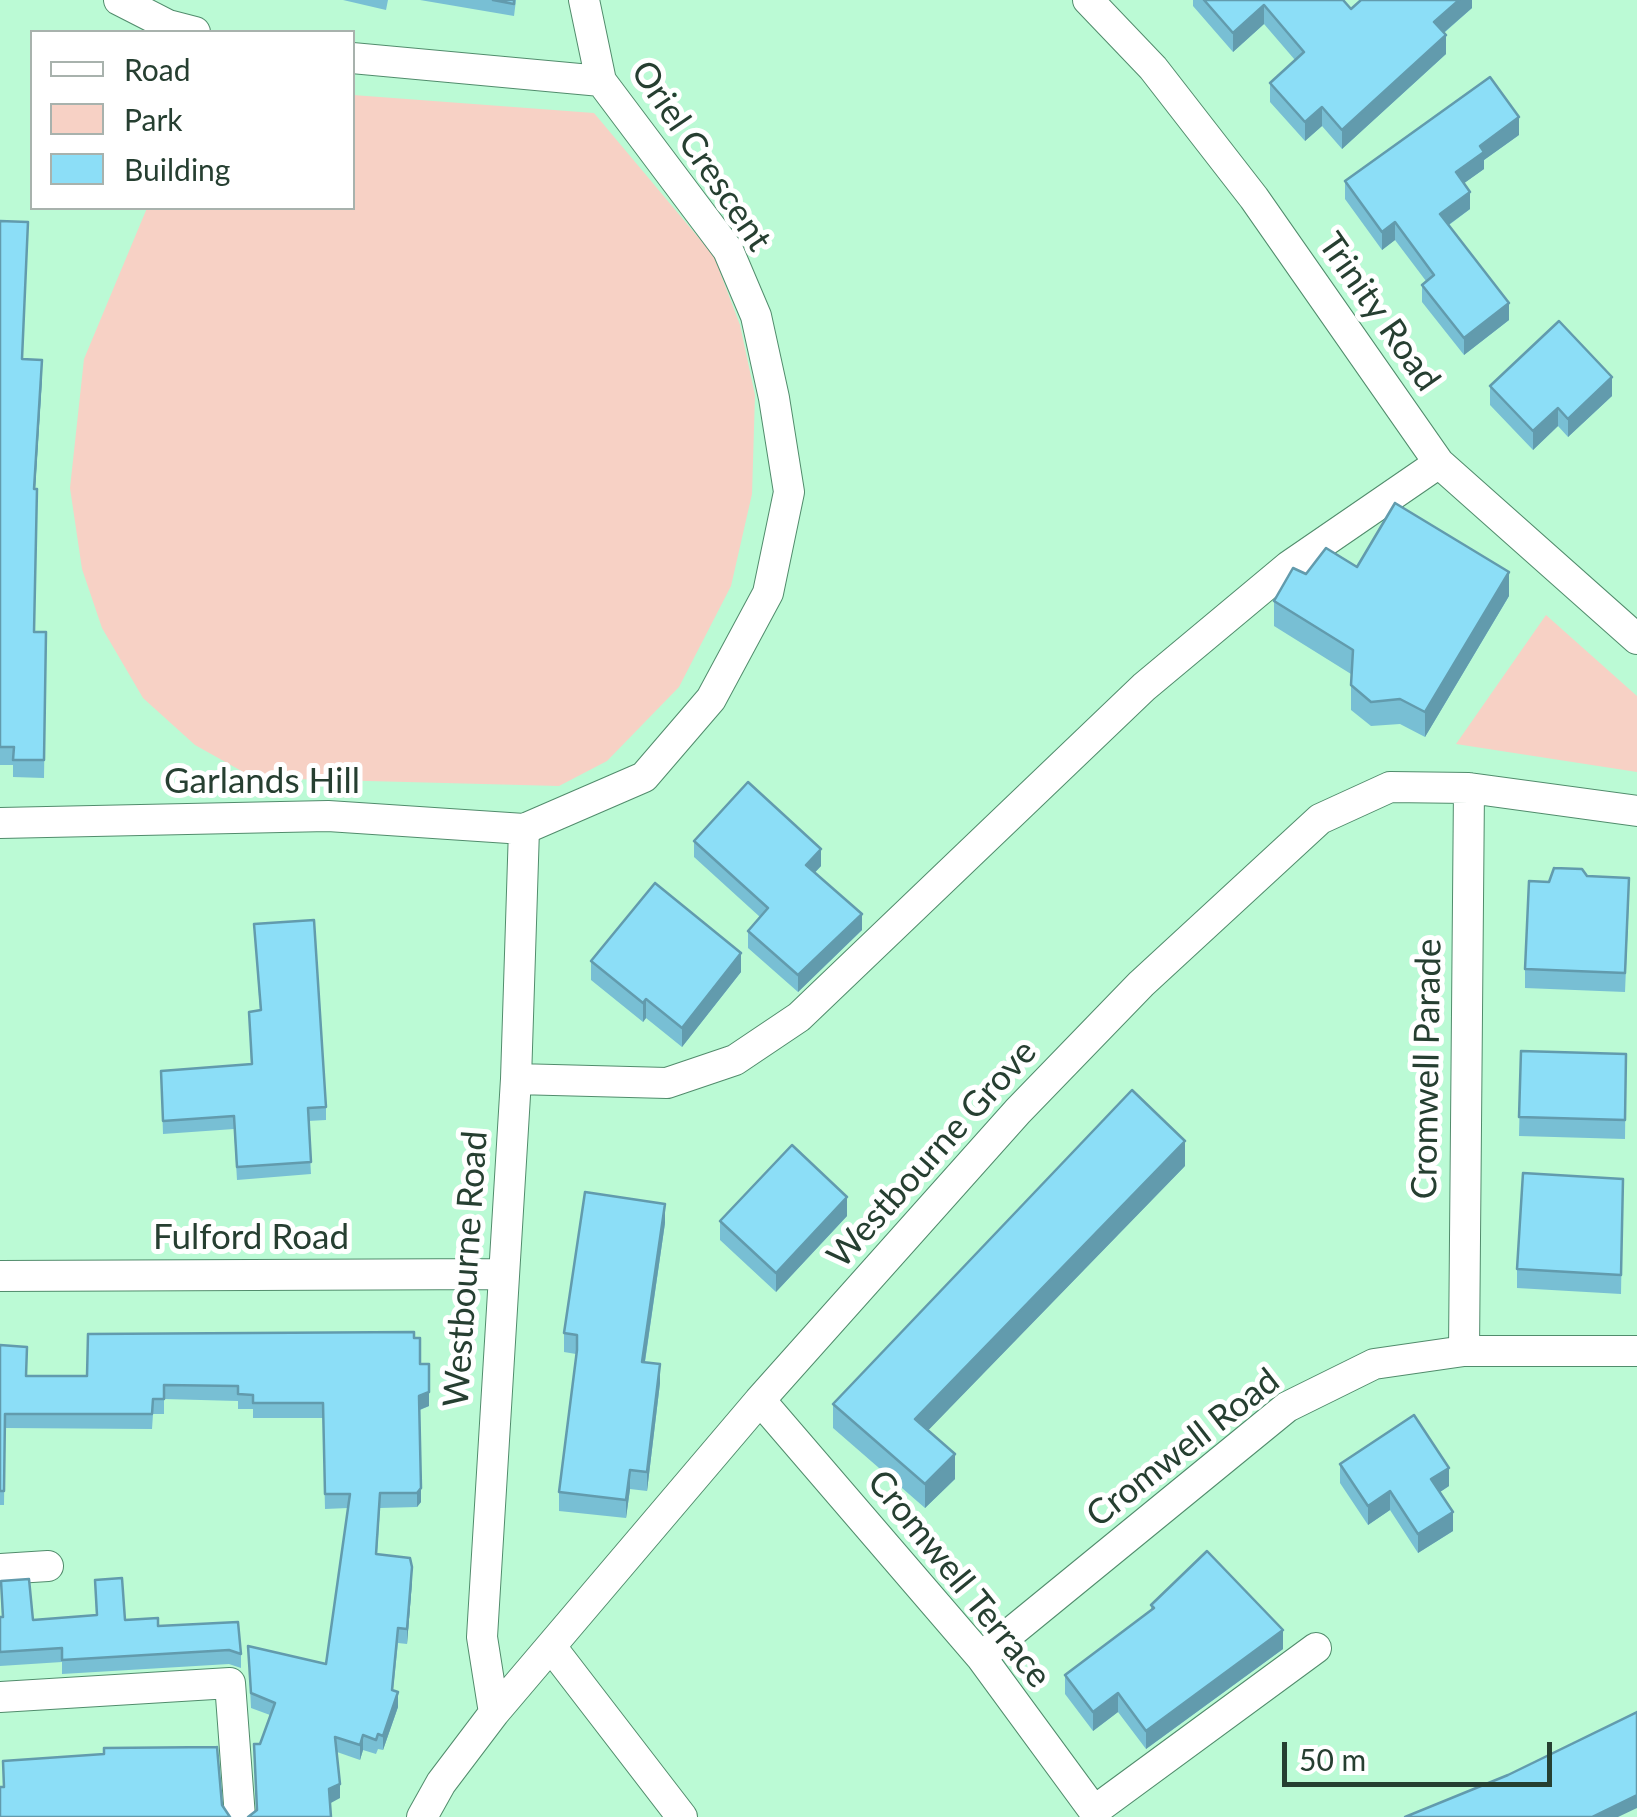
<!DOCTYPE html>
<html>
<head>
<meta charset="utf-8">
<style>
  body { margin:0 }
  #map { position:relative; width:1637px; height:1817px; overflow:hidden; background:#bbfad5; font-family:Lato,sans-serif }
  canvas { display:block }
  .legend { position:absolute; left:30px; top:30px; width:325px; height:180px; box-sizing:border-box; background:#fff; border:2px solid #a8b2ad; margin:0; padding:12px 18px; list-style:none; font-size:30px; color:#263f31 }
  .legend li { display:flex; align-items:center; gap:20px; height:50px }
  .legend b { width:50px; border:2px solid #a8b2ad }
  .scale { position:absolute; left:1282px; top:1742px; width:270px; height:45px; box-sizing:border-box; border:5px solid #263f31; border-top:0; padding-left:12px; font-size:30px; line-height:35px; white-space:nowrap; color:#263f31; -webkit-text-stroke:8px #fff; paint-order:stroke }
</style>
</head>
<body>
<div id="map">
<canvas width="1637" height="1817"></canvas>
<ul class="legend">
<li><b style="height:12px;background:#fff"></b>Road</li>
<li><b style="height:28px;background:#f7d1c5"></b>Park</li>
<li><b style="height:28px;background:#8cdef7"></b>Building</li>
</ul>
<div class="scale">50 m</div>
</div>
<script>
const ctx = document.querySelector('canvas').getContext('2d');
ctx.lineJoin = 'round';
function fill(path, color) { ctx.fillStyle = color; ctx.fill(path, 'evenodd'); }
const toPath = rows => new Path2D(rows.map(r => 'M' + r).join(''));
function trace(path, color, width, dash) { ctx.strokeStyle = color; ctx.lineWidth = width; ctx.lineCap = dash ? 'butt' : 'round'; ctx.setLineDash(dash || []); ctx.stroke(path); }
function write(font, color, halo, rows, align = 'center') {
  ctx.font = font + ' Lato,sans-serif'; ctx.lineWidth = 10; ctx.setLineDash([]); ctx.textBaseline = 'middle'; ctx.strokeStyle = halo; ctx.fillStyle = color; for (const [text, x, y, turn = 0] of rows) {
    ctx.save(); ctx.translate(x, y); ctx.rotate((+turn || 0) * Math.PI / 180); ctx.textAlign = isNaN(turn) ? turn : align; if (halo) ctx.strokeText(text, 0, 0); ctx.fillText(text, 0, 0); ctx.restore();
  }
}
const green = toPath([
  [353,95,594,113,714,256,740,325,755,395,752,494,731,586,679,687,607,761,559,786,254,778,195,745,143,698,102,628,82,569,70,488,84,359,147,208,352,208],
  [1546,615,1637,696,1637,772,1456,744]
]);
const street = toPath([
  [119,0,168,25,195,32],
  [1088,0,1153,68,1254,198,1439,463,1637,639],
  [352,58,601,81],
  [0,823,328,816,524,829,644,777,711,699,768,593,789,492,774,398,756,316,728,250,601,81,584,0],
  [516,1079,667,1083,735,1060,799,1017,1144,687,1289,566,1439,463],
  [0,1276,502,1274],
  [1464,1351,1469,788],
  [760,1400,981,1657,1094,1811,1316,1648],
  [0,1569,48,1566],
  [552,1648,682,1817],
  [981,1657,1287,1407,1374,1364,1464,1351,1637,1351],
  [0,1697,230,1683,240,1817],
  [494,1713,482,1637,516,1079,524,829],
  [422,1817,441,1783,494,1713,760,1400,1018,1111,1141,984,1320,819,1390,787,1469,788,1637,811]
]);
const wall = toPath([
  [343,0,388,0,386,10],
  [420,0,516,0,514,16],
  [1193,0,1343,0,1351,9,1472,0,1472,8,1444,33,1446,54,1342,149,1322,126,1305,141,1270,102,1270,83,1295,60,1264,24,1233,52,1193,6],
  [1519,135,1484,160,1484,169,1464,183,1470,209,1449,225,1509,320,1464,355,1422,302,1422,285,1426,281,1395,240,1382,250,1345,199,1345,181],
  [0,221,23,359,42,378,35,489,35,632,46,632,44,778,13,777,13,765,0,765],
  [1490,386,1612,396,1568,437,1558,426,1533,450,1490,405],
  [1357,567,1509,596,1425,737,1400,724,1371,726,1351,710,1351,674,1274,626,1274,601,1306,574],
  [694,841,821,866,814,873,862,930,798,992,748,948,748,931,760,917,694,857],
  [1587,876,1629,897,1625,992,1525,988,1525,969,1549,882],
  [254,924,326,1107,326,1120,308,1121,311,1174,237,1180,234,1129,163,1134,161,1071,251,1064,249,1012,260,1011],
  [591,961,741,972,682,1047,646,1018,643,1022,591,980],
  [1521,1051,1626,1054,1625,1139,1519,1136],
  [1185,1166,928,1430,955,1479,925,1508,833,1428,833,1404],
  [1623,1179,1621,1294,1517,1288,1517,1269],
  [847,1216,776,1292,720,1240,720,1221],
  [665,1223,645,1362,660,1383,647,1491,630,1489,626,1518,559,1511,559,1492,576,1354,564,1352,564,1333],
  [414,1338,429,1406,420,1410,421,1502,417,1507,380,1508,377,1554,412,1582,407,1644,398,1643,393,1690,398,1707,383,1750,378,1749,376,1754,363,1750,360,1760,337,1752,340,1798,257,1810,260,1744,270,1715,251,1708,248,1646,326,1664,348,1508,325,1509,323,1418,253,1418,253,1409,238,1409,238,1401,164,1399,164,1414,153,1414,152,1429,5,1428,4,1505,0,1505,0,1345,27,1376,87,1376],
  [1340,1464,1449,1486,1440,1492,1453,1531,1418,1553,1390,1510,1368,1525,1340,1483],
  [95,1580,125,1620,158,1626,241,1654,241,1668,229,1664,62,1674,62,1662,0,1666,0,1617,2,1617,1,1581,33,1620,96,1615],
  [1151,1605,1283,1649,1146,1749,1118,1712,1093,1731,1065,1694,1065,1675,1151,1611]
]);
const shadedWall = toPath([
  [1459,0,1472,0,1472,8,1434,41,1434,22],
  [1264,5,1264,24,1233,52,1233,33],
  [1446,35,1446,54,1342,149,1342,130],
  [1322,107,1322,126,1305,141,1305,122],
  [1519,117,1519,135,1484,160,1484,169,1456,189,1456,172,1480,146],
  [1470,192,1470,209,1440,231,1440,214],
  [1395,222,1395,240,1382,250,1382,232],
  [1509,303,1509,320,1464,355,1464,338],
  [42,360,42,378,34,506,34,489],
  [1612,377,1612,396,1568,437,1568,419],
  [1558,408,1558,426,1533,450,1533,431],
  [1509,572,1509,596,1425,737,1425,712],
  [821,849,821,866,806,882,806,865],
  [862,914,862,930,798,992,798,975],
  [741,953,741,972,682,1047,682,1028],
  [646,999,646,1018,643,1022,643,1003],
  [1185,1141,1185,1166,915,1444,915,1419],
  [847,1197,847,1216,776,1292,776,1273],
  [665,1204,665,1223,642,1381,642,1362],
  [660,1364,660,1383,647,1491,647,1472],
  [429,1392,429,1406,419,1410,419,1396],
  [955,1454,955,1479,925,1508,925,1484],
  [1449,1468,1449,1486,1431,1498,1431,1479],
  [630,1470,630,1489,626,1518,626,1500],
  [421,1488,421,1502,417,1507,417,1493],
  [1390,1491,1390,1510,1368,1525,1368,1506],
  [1453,1512,1453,1531,1418,1553,1418,1534],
  [412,1567,412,1582,407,1644,407,1629],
  [1283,1630,1283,1649,1146,1749,1146,1731],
  [398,1692,398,1707,383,1750,383,1736],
  [1118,1693,1118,1712,1093,1731,1093,1712],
  [363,1735,363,1750,360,1760,360,1745],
  [340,1784,340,1798,329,1804,329,1789],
  [1637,1795,1637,1808,1618,1817,1592,1817]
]);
const building = toPath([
  [493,0,514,0,514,4,493,0],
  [1204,0,1343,0,1351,9,1361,0,1459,0,1434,22,1446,35,1342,130,1322,107,1305,122,1270,83,1304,52,1264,5,1233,33,1204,0],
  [1490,77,1519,117,1480,146,1484,152,1456,172,1470,192,1440,214,1509,303,1464,338,1422,285,1434,275,1395,222,1382,232,1345,181,1490,77],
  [0,221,28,222,22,359,42,360,34,489,37,489,34,632,46,632,44,760,13,760,14,747,0,747,0,221],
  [1559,321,1612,377,1568,419,1558,408,1533,431,1490,386,1559,321],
  [1395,503,1509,572,1425,712,1400,699,1371,702,1351,685,1353,650,1274,601,1293,568,1306,574,1326,548,1357,567,1395,503],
  [748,782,821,849,806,865,862,914,798,975,748,931,768,908,694,841,748,782],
  [1554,868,1582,869,1587,876,1629,878,1625,973,1525,969,1529,881,1549,882,1554,868],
  [655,883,741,953,682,1028,646,999,643,1003,591,961,655,883],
  [314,920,326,1107,308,1108,311,1162,237,1167,234,1116,163,1121,161,1071,252,1064,249,1012,261,1010,254,924,314,920],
  [1521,1051,1626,1054,1625,1120,1519,1117,1521,1051],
  [1132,1090,1185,1141,915,1419,955,1454,925,1484,833,1404,1132,1090],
  [792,1145,847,1197,776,1273,720,1221,792,1145],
  [1523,1173,1623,1179,1621,1275,1517,1269,1523,1173],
  [585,1192,665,1204,642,1362,660,1364,647,1472,630,1470,626,1500,559,1492,577,1350,577,1335,564,1333,585,1192],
  [414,1332,414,1338,420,1338,420,1364,429,1364,429,1392,419,1396,421,1488,417,1493,380,1493,376,1554,410,1558,412,1567,407,1629,398,1628,392,1690,398,1692,383,1736,378,1734,376,1740,363,1735,360,1745,335,1737,340,1784,329,1789,331,1817,248,1817,257,1810,254,1744,260,1744,275,1703,251,1693,248,1646,326,1664,350,1494,325,1494,323,1403,253,1403,253,1395,238,1394,238,1386,164,1385,164,1399,153,1399,152,1414,5,1414,4,1491,0,1491,0,1345,27,1347,26,1376,87,1376,88,1334,414,1332],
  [1414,1415,1449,1468,1431,1479,1453,1512,1418,1534,1390,1491,1368,1506,1340,1464,1414,1415],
  [1207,1551,1283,1630,1146,1731,1118,1693,1093,1712,1065,1675,1154,1608,1151,1605,1207,1551],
  [122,1578,125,1620,158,1618,158,1626,238,1622,241,1654,229,1650,62,1660,62,1648,0,1652,0,1617,3,1617,1,1581,29,1579,33,1620,97,1615,95,1580,122,1578],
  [1637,1712,1637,1795,1592,1817,1405,1817,1508,1775,1637,1712],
  [217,1747,222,1805,230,1817,0,1817,0,1787,4,1787,3,1761,104,1754,104,1748,217,1747]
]);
const streetNames = [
  ["Oriel Crescent",701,156,56],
  ["Trinity Road",1379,312,55],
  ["Garlands Hill",262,782],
  ["Cromwell Parade",1427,1069,-89],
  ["Westbourne Grove",932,1154,-48],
  ["Fulford Road",251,1238],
  ["Westbourne Road",466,1269,-86],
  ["Cromwell Road",1183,1448,-38],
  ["Cromwell Terrace",959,1579,51]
];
fill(green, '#f7d1c5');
trace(street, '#518c6c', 32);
trace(street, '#fff', 30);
fill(wall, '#78bfd4');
fill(shadedWall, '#629bad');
fill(building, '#8cdef7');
trace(building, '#629bad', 2.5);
write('35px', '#263f31', '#fff', streetNames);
</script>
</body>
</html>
